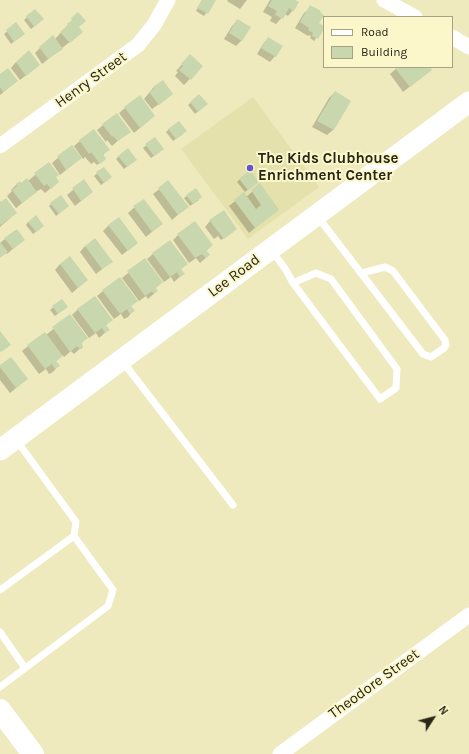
<!DOCTYPE html>
<html>
<head>
<meta charset="utf-8">
<style>
  body { margin:0 }
  #map { position:relative; width:469px; height:754px; overflow:hidden; background:#eeeabd; font-family:Karla,sans-serif }
  canvas { display:block }
  .legend { position:absolute; left:323px; top:16px; width:130px; height:52px; box-sizing:border-box; background:#fbf7ca; border:1px solid #a7a382; margin:0; padding:5px 7px; list-style:none; font-size:12px; color:#282615 }
  .legend li { display:flex; align-items:center; gap:8px; height:20px }
  .legend b { width:20px; border:1px solid #a7a382 }
  .north { position:absolute; left:413px; top:698px; width:40px; height:40px; -webkit-text-stroke:3px #fbf7ca; paint-order:stroke; rotate:54deg; font-size:11px; font-weight:700; line-height:16px; text-align:center; color:#282615 }
  .north::after { content:''; display:block; margin:auto; width:14px; height:18px; background:#282615; clip-path:polygon(50% 0,100% 100%,50% 72%,0 100%) }
</style>
</head>
<body>
<div id="map">
<canvas width="469" height="754"></canvas>
<ul class="legend">
<li><b style="height:5px;background:#fff"></b>Road</li>
<li><b style="height:11px;background:#c8d7ad"></b>Building</li>
</ul>
<div class="north">N</div>
</div>
<script>
const ctx = document.querySelector('canvas').getContext('2d');
ctx.lineJoin = 'round';
function fill(path, color) { ctx.fillStyle = color; ctx.fill(path, 'evenodd'); }
const toPath = rows => new Path2D(rows.map(r => 'M' + r).join(''));
function trace(path, color, width, dash) { ctx.strokeStyle = color; ctx.lineWidth = width; ctx.lineCap = dash ? 'butt' : 'round'; ctx.setLineDash(dash || []); ctx.stroke(path); }
function write(font, color, halo, rows, align = 'center') {
  ctx.font = font + ' Karla,sans-serif'; ctx.lineWidth = 4; ctx.setLineDash([]); ctx.textBaseline = 'middle'; ctx.strokeStyle = halo; ctx.fillStyle = color; for (const [text, x, y, turn = 0] of rows) {
    ctx.save(); ctx.translate(x, y); ctx.rotate((+turn || 0) * Math.PI / 180); ctx.textAlign = isNaN(turn) ? turn : align; if (halo) ctx.strokeText(text, 0, 0); ctx.fillText(text, 0, 0); ctx.restore();
  }
}
const built = toPath([
  [253,97,319,187,248,239,181,149]
]);
const shadow = toPath([
  [202,0,215,0,204,16,196,11],
  [228,0,247,0,240,9,227,1],
  [270,0,293,0,293,10,288,16,285,14,276,24,270,21,272,17,263,12],
  [310,8,318,23,324,27,314,41,310,38,311,36,309,35,308,36,295,28,304,13],
  [35,10,40,22,31,29,24,20],
  [78,14,76,37,42,64,35,53,40,48,55,39],
  [238,20,249,27,241,41,236,46,224,39,232,26],
  [16,24,21,36,11,44,4,34],
  [268,38,275,56,270,62,257,54,263,44],
  [185,61,202,66,184,85,175,76,178,72,176,71],
  [16,62,39,65,20,80,11,68],
  [398,67,429,67,431,70,403,92,390,74],
  [0,75,17,81,0,95],
  [162,81,166,99,152,109,144,99,153,88],
  [335,92,350,101,333,130,327,135,312,127,329,98],
  [199,95,204,106,195,114,188,105],
  [125,108,154,116,134,133,119,113],
  [103,125,120,139,112,146,107,140,106,142,97,130],
  [169,129,183,134,173,141,166,132],
  [154,139,160,152,151,158,143,148],
  [80,141,108,150,103,155,103,161,97,165,94,162,91,164,85,157,83,159,74,146],
  [72,146,81,158,60,175,52,163],
  [119,156,133,162,124,169,116,159],
  [49,163,55,178,58,182,45,193,41,189,37,191,16,208,7,196,12,191,11,190,17,184,21,184,28,181],
  [103,168,108,180,101,185,94,176],
  [240,179,255,184,245,192,237,182],
  [84,181,92,192,75,206,67,195],
  [168,182,187,207,172,220,153,194],
  [260,185,278,209,249,233,229,206,244,194,246,197],
  [187,196,199,200,190,206,184,198],
  [143,200,161,224,146,237,128,213],
  [0,202,16,213,0,227],
  [51,204,66,208,56,216,49,206],
  [210,221,233,232,221,240,218,236,214,239,205,227],
  [28,222,40,229,33,234,26,225],
  [109,225,137,243,122,255,103,231],
  [178,235,212,245,206,251,209,255,200,263,196,258,189,263,173,240],
  [5,239,23,240,7,254,6,253,0,257,0,243],
  [85,246,111,262,96,274,80,252],
  [153,254,186,264,180,270,183,274,174,282,171,277,164,282,147,259],
  [144,260,157,291,148,299,146,296,139,301,122,278],
  [60,264,87,280,72,293,55,270],
  [119,278,137,301,130,307,133,311,128,317,124,319,121,314,114,319,97,296],
  [62,300,64,309,55,316,50,310],
  [78,309,111,320,105,326,108,330,99,338,96,333,89,338,72,315],
  [69,316,86,338,81,344,82,347,74,354,71,351,64,357,63,355,55,362,58,366,53,372,49,374,46,369,39,374,22,351,28,346,46,335],
  [0,366,27,379,10,393,0,380]
]);
const building = toPath([
  [202,0,216,0,208,14,197,8],
  [272,0,295,0,299,2,294,11,289,8,283,19,275,15,277,11,268,6],
  [310,5,321,11,320,12,324,15,319,23,324,26,324,29,318,39,312,36,313,33,308,30,309,28,300,22],
  [35,9,44,19,34,27,26,16],
  [78,12,86,21,79,27,83,32,70,43,60,32,68,25,67,24,72,20,71,18],
  [237,19,251,27,242,41,229,33],
  [16,22,25,34,14,42,6,30],
  [53,35,63,49,48,59,39,47],
  [268,37,283,46,276,57,261,48],
  [29,50,40,65,26,76,16,62],
  [190,54,203,66,191,80,179,70,183,66,181,64],
  [396,67,430,67,432,70,410,87,395,68],
  [8,68,18,81,3,92,0,87,0,74],
  [163,80,173,94,159,105,149,92,154,89,153,87],
  [335,91,351,101,334,130,317,121],
  [199,94,208,104,198,112,190,102],
  [140,95,155,116,140,128,124,107],
  [117,113,131,132,118,141,113,136,112,137,102,124],
  [179,121,187,131,176,139,168,129],
  [94,129,110,150,103,154,106,159,100,164,91,152,89,154,79,140],
  [155,137,164,149,154,156,145,144],
  [72,145,82,158,66,170,57,156],
  [128,148,137,160,127,167,118,156],
  [49,162,59,175,56,177,59,182,51,189,47,184,44,186,34,173],
  [104,167,112,177,104,183,96,172],
  [250,170,259,182,248,190,239,179],
  [27,178,37,192,22,203,12,190,17,186,16,184,20,181,21,183],
  [84,179,93,192,81,201,72,188],
  [168,180,189,207,178,215,158,188],
  [260,183,279,210,255,228,234,200,244,192,256,209,261,205,251,190],
  [196,188,202,197,193,204,186,195],
  [61,195,69,206,59,214,50,203],
  [6,198,17,213,1,225,0,223,0,200,1,202],
  [144,199,163,224,152,232,133,206],
  [224,210,237,229,224,239,209,220],
  [36,215,44,226,36,232,28,222],
  [119,217,138,243,128,251,108,225],
  [195,221,213,245,206,250,210,255,206,258,202,254,195,258,177,234],
  [17,229,25,240,13,249,4,238],
  [95,238,113,262,102,269,85,246],
  [170,240,188,264,181,269,185,274,180,277,177,272,170,277,152,253],
  [0,242,8,252,0,258],
  [70,256,88,280,78,288,60,264],
  [145,258,163,282,156,288,158,291,154,294,152,291,145,296,127,271],
  [120,277,138,301,131,306,135,311,130,314,127,309,120,314,102,290],
  [95,296,113,320,106,325,110,330,105,333,102,328,95,333,77,309],
  [62,299,68,307,58,314,52,306],
  [70,314,88,338,81,343,83,346,82,349,80,349,77,346,70,352,52,327],
  [0,331,11,345,1,352,0,351],
  [45,332,63,356,56,361,60,366,55,369,52,364,45,369,27,345],
  [11,357,28,379,16,388,0,367,0,365]
]);
const lane = toPath([
  [318,217,423,354,431,357,444,348,446,345,445,340,393,271,385,267,362,273],
  [272,251,286,270,293,283,380,399,396,388,397,369,331,279,316,273,293,283],
  [123,362,233,505],
  [0,590,74,536,76,522,17,441],
  [0,632,25,668],
  [0,687,108,606,113,590,74,536]
]);
const street = toPath([
  [384,0,415,17],
  [452,37,469,47],
  [0,146,138,45,154,25,168,0],
  [280,754,469,615]
]);
const secondary = toPath([
  [0,450,469,102]
]);
const primary = toPath([
  [0,710,33,754]
]);
const markers = [
  [250,168,4,"#6455cf"]
];
const streetNames = [
  ["Henry Street",91,80,-36],
  ["Lee Road",234,276,-37],
  ["Theodore Street",374,684,-36]
];
const poiNames = [
  ["The Kids Clubhouse",258,159],
  ["Enrichment Center",258,176]
];
fill(built, '#e5e1ac');
fill(shadow, '#0003');
fill(building, '#c8d7ad');
trace(lane, '#fff', 7);
trace(street, '#fff', 15);
trace(secondary, '#fff', 21);
trace(primary, '#fff', 22);
for (const [x, y, r, color] of markers) { const dot = new Path2D(); dot.arc(x, y, r, 0, 2 * Math.PI); ctx.fillStyle = color; ctx.fill(dot); trace(dot, '#fbf7ca', 1.5); }
write('15px', '#282615', '#fbf7ca', streetNames);
write('bold 15px', '#282615', '#fbf7ca', poiNames, 'left');
</script>
</body>
</html>
